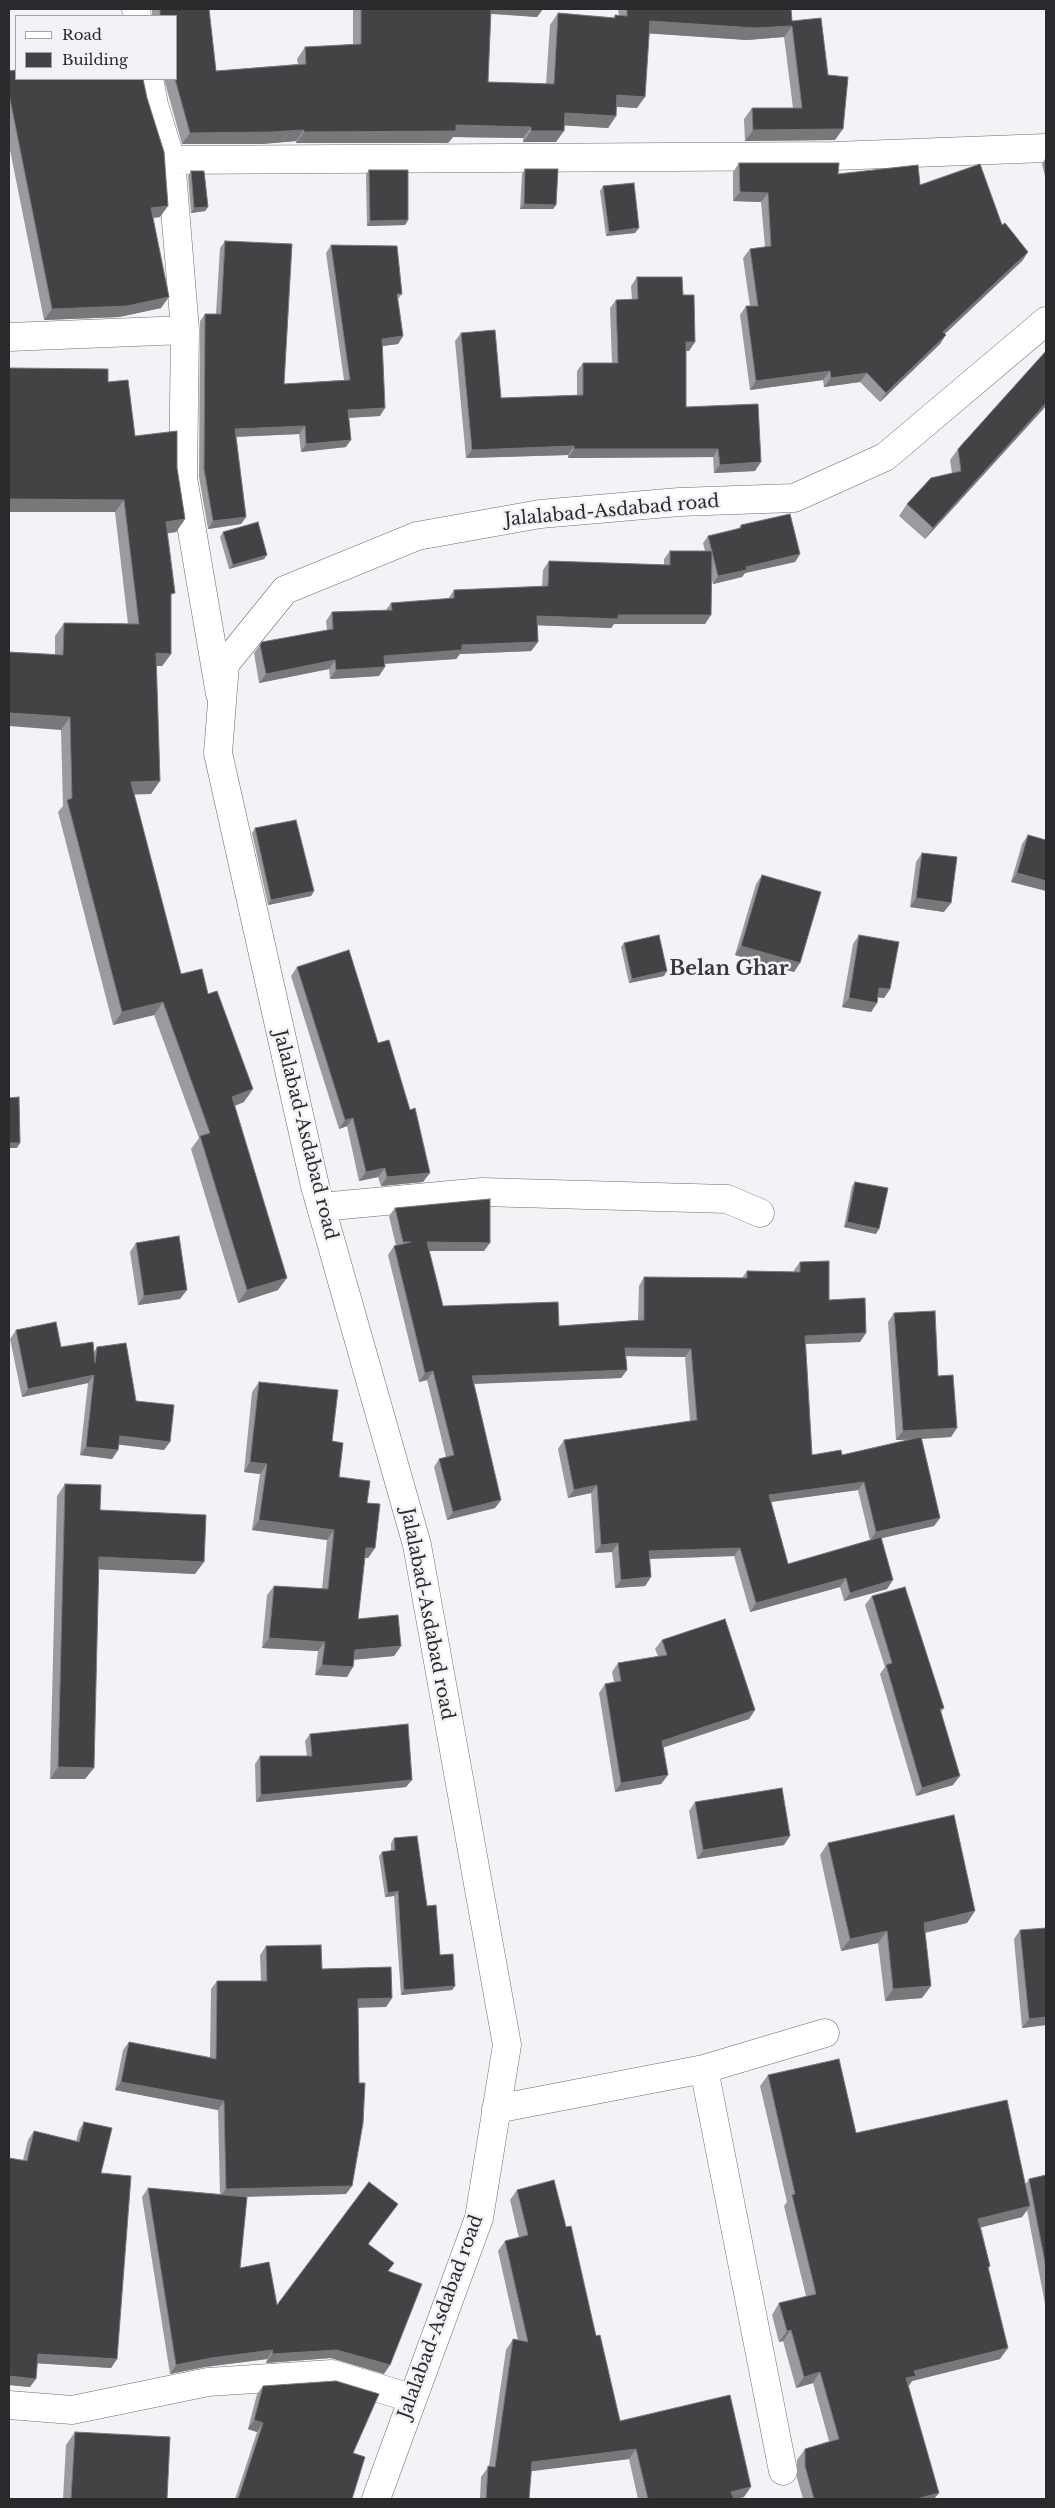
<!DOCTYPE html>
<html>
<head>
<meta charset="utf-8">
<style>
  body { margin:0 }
  #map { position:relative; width:1055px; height:2508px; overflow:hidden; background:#f1f3f6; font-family:"Libre Baskerville",serif }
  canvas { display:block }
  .frame { position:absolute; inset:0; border:10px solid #292a2b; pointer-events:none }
  .legend { position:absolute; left:15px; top:15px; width:162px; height:65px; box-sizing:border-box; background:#f1f3f6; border:1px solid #a1a3a5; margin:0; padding:6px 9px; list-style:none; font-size:15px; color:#292a2b }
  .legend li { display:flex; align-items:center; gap:10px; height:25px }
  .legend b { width:25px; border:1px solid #a1a3a5 }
</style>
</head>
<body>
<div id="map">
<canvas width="1055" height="2508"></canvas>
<div class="frame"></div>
<ul class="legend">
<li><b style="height:6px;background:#fff"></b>Road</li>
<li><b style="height:14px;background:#414345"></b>Building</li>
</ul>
</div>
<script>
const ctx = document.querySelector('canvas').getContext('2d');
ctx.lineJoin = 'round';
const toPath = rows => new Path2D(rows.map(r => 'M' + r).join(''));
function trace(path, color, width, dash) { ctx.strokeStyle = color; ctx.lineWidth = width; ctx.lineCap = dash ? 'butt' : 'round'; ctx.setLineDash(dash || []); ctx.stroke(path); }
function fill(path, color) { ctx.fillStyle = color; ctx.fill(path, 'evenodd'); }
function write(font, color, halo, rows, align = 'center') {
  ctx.font = font + ' "Libre Baskerville",serif'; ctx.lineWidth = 5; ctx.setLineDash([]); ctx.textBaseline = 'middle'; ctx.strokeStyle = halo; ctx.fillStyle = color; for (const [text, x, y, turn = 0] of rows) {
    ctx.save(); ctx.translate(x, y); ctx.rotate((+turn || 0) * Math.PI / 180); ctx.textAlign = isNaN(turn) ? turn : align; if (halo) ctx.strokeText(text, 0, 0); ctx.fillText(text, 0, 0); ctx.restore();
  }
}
const minor = toPath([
  [136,9,137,16],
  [149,79,154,105,171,160,185,330,183,478,220,694],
  [171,160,834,156,1046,148],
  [9,337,185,330],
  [321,1207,482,1192,727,1199,760,1213],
  [704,2069,783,2471],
  [496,2109,704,2069,825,2033],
  [9,2405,72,2410,208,2382,332,2374,411,2398]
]);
const major = toPath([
  [376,2499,479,2218,507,2045,417,1545,315,1186,218,753,225,664,285,590,417,536,540,514,679,502,794,498,885,457,1046,321]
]);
const wall = toPath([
  [152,9,209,9,216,71,298,64,297,59,305,47,353,45,353,9,543,9,537,17,491,14,488,82,546,84,550,25,558,13,613,18,615,15,619,15,618,9,791,9,792,21,835,140,745,141,744,119,752,108,793,108,784,37,747,40,649,33,637,108,616,107,616,116,608,128,564,125,556,142,523,142,523,138,453,137,448,143,296,143,296,141,262,144,182,144,164,79,176,79,176,16,152,16],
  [9,71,160,217,153,218,161,308,119,317,44,320,9,145],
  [1046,157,1046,180,1042,164],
  [739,163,838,174,920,185,1002,225,1028,252,1022,261,945,334,940,344,880,402,860,382,824,387,823,380,750,390,740,315,746,306,750,306,743,258,750,249,765,247,761,202,733,201,733,172],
  [525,169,556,205,553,209,520,209,522,174],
  [369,170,408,220,405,225,367,226,366,174],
  [191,171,208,207,205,211,191,213,188,176],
  [603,186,635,233,606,236,600,191],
  [225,241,284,384,344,380,326,253,331,245,402,294,398,299,403,336,398,344,382,346,380,416,349,418,346,447,301,452,299,434,236,437,246,517,241,524,208,529,199,477,200,321,205,314,216,314,220,248],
  [637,277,683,295,689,351,686,351,686,407,755,471,714,473,713,457,568,458,568,455,466,458,455,341,461,333,501,398,577,395,577,371,583,363,612,363,610,308,616,300,632,299,631,286],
  [9,368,108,382,135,436,177,468,185,519,176,532,167,533,171,598,171,654,162,666,156,666,151,794,134,794,181,974,208,994,244,1102,235,1106,278,1290,238,1303,191,1149,199,1138,154,1015,113,1025,58,812,63,806,61,730,55,655,55,636,64,623,128,624,115,512,9,512],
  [1046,406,925,539,899,516,907,504,952,473,950,460,958,449],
  [741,525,800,554,795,562,745,573,742,577,713,584,712,581,705,624,614,624,611,628,537,625,538,642,531,651,460,654,456,659,385,664,379,676,330,679,329,669,259,683,254,653,262,642,327,630,326,621,332,612,386,610,391,603,448,599,454,590,542,587,543,570,549,561,664,565,664,559,670,551,705,551,703,543,708,536,738,529],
  [223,532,267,555,264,559,229,569,220,537],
  [255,828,314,891,311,896,268,905,252,833],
  [1028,835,1046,840,1011,882,1022,844],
  [922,853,944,912,910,907,916,862],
  [762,875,794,972,735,955,756,884],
  [859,935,890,989,884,998,878,997,877,1003,871,1012,842,1007,853,944],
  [624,943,664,976,629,983,621,947],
  [297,967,378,1043,410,1110,423,1182,381,1186,378,1177,359,1181,347,1126,339,1129,291,976],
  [855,1182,876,1234,844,1227,852,1186],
  [395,1208,484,1251,429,1251,443,1306,559,1326,638,1320,639,1286,644,1277,742,1278,747,1271,794,1272,794,1270,800,1262,860,1342,806,1344,812,1455,842,1455,908,1440,896,1440,888,1322,894,1313,938,1376,951,1437,922,1439,940,1518,934,1526,881,1538,887,1589,844,1601,840,1587,750,1612,734,1556,649,1559,651,1577,645,1586,615,1588,612,1552,595,1553,591,1493,568,1498,558,1449,564,1440,690,1421,685,1357,626,1356,627,1370,621,1378,474,1384,501,1500,495,1508,447,1520,434,1467,439,1459,446,1457,427,1380,419,1382,388,1255,394,1246,396,1246,389,1216],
  [858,1490,870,1540,788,1564,771,1502],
  [136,1243,180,1299,138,1305,130,1252],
  [16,1330,61,1347,94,1352,97,1347,136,1401,164,1450,118,1444,118,1450,112,1459,80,1455,88,1383,22,1397,10,1339],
  [259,1382,332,1441,339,1477,367,1503,375,1548,368,1558,364,1558,358,1619,401,1646,394,1656,354,1660,347,1677,315,1675,318,1651,262,1648,267,1595,274,1586,322,1589,327,1540,252,1530,260,1474,244,1472,252,1392],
  [65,1484,100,1510,195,1574,99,1569,85,1779,50,1779,57,1496],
  [872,1596,944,1708,941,1712,953,1785,916,1796,880,1674,885,1667,865,1605],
  [662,1640,755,1710,749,1719,663,1747,668,1775,661,1784,615,1792,599,1693,605,1684,614,1682,612,1672,618,1663,658,1656,655,1649],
  [310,1734,406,1787,256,1802,255,1764,260,1756,307,1756,305,1741],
  [695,1802,784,1845,697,1859,689,1811],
  [394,1838,427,1906,440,1955,455,1986,452,1990,401,1995,394,1896,385,1897,379,1856,382,1852,391,1851,391,1843],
  [828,1843,967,1923,925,1932,922,1998,885,2001,878,1943,841,1951,820,1855],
  [1020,1930,1046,2025,1022,2028,1014,1939],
  [266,1946,392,1998,386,2007,358,2007,346,2194,247,2197,240,2268,277,2305,369,2244,388,2271,384,2374,331,2358,266,2363,267,2359,205,2367,170,2374,142,2197,148,2188,220,2194,218,2110,115,2090,123,2050,129,2042,210,2057,211,1989,217,1981,261,1981,260,1955],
  [768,2075,856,2133,1025,2185,1029,2179,1046,2175,1046,2309,1027,2210,1022,2217,981,2227,990,2266,988,2269,1000,2359,912,2381,908,2386,934,2499,803,2499,797,2478,797,2460,805,2449,829,2441,813,2383,796,2388,783,2341,779,2342,772,2315,779,2303,806,2296,784,2206,787,2202,760,2086],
  [84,2122,101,2173,117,2359,111,2368,37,2363,30,2387,9,2385,9,2158,23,2160,28,2140,34,2131,76,2141,79,2130],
  [517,2190,566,2227,620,2421,744,2497,736,2499,638,2499,629,2459,531,2471,529,2499,480,2499,481,2477,489,2466,506,2350,513,2339,518,2340,498,2251,505,2241,519,2238,510,2200],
  [263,2386,353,2453,352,2499,235,2499,257,2432,248,2429,257,2394],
  [75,2432,167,2499,63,2499,66,2445]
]);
const shadedWall = toPath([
  [487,9,543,9,537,17,483,13],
  [650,21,792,26,784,37,747,40,642,33],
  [617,95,645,97,637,108,609,106],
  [565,113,616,116,608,128,557,125],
  [456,125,531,127,523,138,453,137,448,143,296,143,304,132],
  [843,129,835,140,745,141,753,130],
  [304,130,296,141,262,144,182,144,190,133],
  [531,131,564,131,556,142,523,142],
  [740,192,768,193,761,202,733,201],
  [524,204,556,205,553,209,520,209],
  [168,206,160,217,143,219,151,208],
  [208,207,205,211,191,213,194,208],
  [408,220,405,225,367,226,370,221],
  [639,228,635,233,606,236,609,232],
  [1028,252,1022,261,937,341,943,332],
  [169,297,161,308,119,317,44,320,52,309],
  [946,335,940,344,880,402,886,393],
  [403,336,398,344,376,347,382,339],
  [686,342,695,342,689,351,680,351],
  [830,371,823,380,750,390,756,381],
  [867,373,860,382,824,387,831,378],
  [1046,403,1046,406,925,539,933,528],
  [385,408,380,416,343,418,348,410],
  [305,426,299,434,229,437,235,429],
  [351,440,346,447,301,452,306,444],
  [574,446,568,455,466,458,472,450],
  [574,449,718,449,713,457,568,458],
  [761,462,755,471,714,473,720,465],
  [9,499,124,500,115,512,9,512],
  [246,517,241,524,208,529,213,521],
  [185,519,176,532,157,535,166,522],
  [800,554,795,562,745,573,742,577,713,584,718,576,746,567],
  [267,555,264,559,229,569,233,565],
  [618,615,711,615,705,624,614,624,611,628,530,625,537,616],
  [538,642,531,651,460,654,456,659,378,664,384,656,462,645],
  [156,653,171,654,162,666,147,666],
  [335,660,329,669,259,683,266,674],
  [385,667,379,676,330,679,336,670],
  [9,713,70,717,61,730,9,726],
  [160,781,151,794,122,795,131,782],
  [1017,873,1046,881,1046,891,1011,882],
  [314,891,311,896,268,905,271,900],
  [916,898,951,903,944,912,910,907],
  [741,946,800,963,794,972,735,955],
  [667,971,664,976,629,983,632,979],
  [879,988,890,989,884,998,873,997],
  [849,998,877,1003,871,1012,842,1007],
  [163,1002,154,1015,113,1025,122,1012],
  [253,1089,244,1102,223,1110,232,1097],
  [353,1118,347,1126,339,1129,345,1120],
  [9,1143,20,1143,17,1148,9,1148],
  [385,1168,378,1177,359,1181,366,1172],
  [430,1173,423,1182,381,1186,387,1177],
  [847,1222,879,1229,876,1234,844,1227],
  [427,1242,490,1243,484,1251,421,1251],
  [287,1278,278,1290,238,1303,247,1290],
  [187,1290,180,1299,138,1305,144,1296],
  [866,1333,860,1342,799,1344,805,1336],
  [625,1348,691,1349,685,1357,619,1356],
  [627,1370,621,1378,466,1384,472,1376],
  [433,1371,427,1380,419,1382,425,1373],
  [94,1375,88,1383,22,1397,28,1389],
  [957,1428,951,1437,896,1440,903,1431],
  [120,1436,170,1442,164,1450,114,1444],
  [86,1447,118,1450,112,1459,80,1455],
  [250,1462,267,1464,260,1474,244,1472],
  [864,1482,858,1490,763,1503,769,1495],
  [597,1485,591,1493,568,1498,574,1490],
  [501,1500,495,1508,447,1520,453,1512],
  [940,1518,934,1526,870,1541,876,1532],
  [259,1520,334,1530,327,1540,252,1530],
  [618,1543,612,1552,595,1553,601,1545],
  [366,1548,375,1548,368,1558,359,1557],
  [740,1548,734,1556,643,1559,649,1551],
  [99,1557,204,1562,195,1574,91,1569],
  [651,1577,645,1586,615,1588,621,1580],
  [846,1578,840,1587,750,1612,756,1603],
  [893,1580,887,1589,844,1601,850,1593],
  [269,1638,325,1642,318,1651,262,1648],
  [401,1646,394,1656,348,1660,355,1650],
  [322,1665,353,1667,347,1677,315,1675],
  [755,1710,749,1719,656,1750,662,1741],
  [58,1767,94,1768,85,1779,50,1779],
  [668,1775,661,1784,615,1792,621,1783],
  [960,1776,953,1785,916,1796,922,1788],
  [412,1780,406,1787,256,1802,261,1795],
  [790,1836,784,1845,697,1859,703,1850],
  [398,1891,394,1896,385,1897,388,1893],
  [975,1911,967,1923,916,1935,924,1923],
  [887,1931,878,1943,841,1951,850,1939],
  [455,1986,452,1990,401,1995,404,1990],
  [931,1986,922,1998,885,2001,893,1989],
  [392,1998,386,2007,352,2008,358,1999],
  [1046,2017,1046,2025,1022,2028,1029,2019],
  [121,2082,224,2101,218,2110,115,2090],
  [352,2186,346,2194,220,2197,226,2189],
  [1030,2206,1022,2217,971,2230,978,2219],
  [791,2330,783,2341,779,2342,787,2331],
  [1008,2348,1000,2359,912,2381,908,2387,906,2378,914,2371],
  [273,2350,267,2359,205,2367,170,2374,176,2365,211,2358],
  [337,2350,390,2365,384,2374,331,2358,266,2363,272,2354],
  [38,2354,117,2359,111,2368,32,2363],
  [820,2372,813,2383,796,2388,804,2377],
  [9,2376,36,2379,30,2387,9,2385],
  [254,2420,263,2423,257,2432,248,2429],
  [636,2449,629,2459,525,2472,532,2462],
  [751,2487,744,2497,736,2499,726,2499,731,2492],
  [939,2493,934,2499,916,2499]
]);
const building = toPath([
  [160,9,209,9,216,71,306,64,305,47,361,44,361,9,491,9,488,82,554,84,558,13,615,18,615,15,627,16,627,9,791,9,792,21,821,18,828,75,848,77,843,129,753,130,752,108,802,108,792,26,755,28,650,21,645,97,617,95,616,116,565,113,564,131,531,131,531,127,456,125,456,131,304,132,304,130,270,132,190,133,175,79,176,79,176,16,160,16,160,9],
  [16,70,16,79,143,79,147,98,164,152,168,206,151,208,169,297,127,306,52,309,9,94,9,71,16,70],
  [739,163,839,163,838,174,918,165,920,185,980,164,1002,225,1005,223,1028,252,943,332,946,335,886,393,867,373,831,378,830,371,756,381,746,306,758,306,750,249,771,246,768,193,740,192,739,163],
  [525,169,558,169,556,205,524,204,525,169],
  [369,170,408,170,408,220,370,221,369,170],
  [191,171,204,171,208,207,194,208,191,171],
  [634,183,639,228,609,232,603,186,634,183],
  [225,241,292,244,284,384,350,380,331,245,397,246,402,294,397,294,403,336,382,339,385,408,348,410,351,440,306,444,305,426,235,429,246,517,213,521,204,469,205,314,221,314,225,241],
  [637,277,682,277,683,295,694,295,695,342,686,342,686,407,758,404,761,462,720,465,718,449,574,449,574,446,472,450,461,333,495,330,501,398,583,395,583,363,618,363,616,300,638,299,637,277],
  [1046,351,1046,403,933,528,907,504,931,478,961,471,958,449,1046,351],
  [9,368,108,369,108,382,128,380,135,436,177,431,177,468,185,519,166,522,175,593,171,594,171,654,156,653,160,781,131,782,181,974,202,969,208,994,217,991,253,1089,232,1097,287,1278,247,1290,200,1136,210,1133,163,1002,122,1012,67,800,72,798,70,717,9,713,9,652,63,655,64,623,139,624,124,500,9,499,9,368],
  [790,514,800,554,746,567,747,570,718,576,708,536,741,528,741,525,790,514],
  [258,522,267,555,233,565,223,532,258,522],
  [670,551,712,551,711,615,618,615,618,619,537,616,538,642,462,645,462,650,384,656,385,667,336,670,335,660,266,674,260,645,262,642,333,629,332,612,392,610,391,603,454,598,454,590,548,586,549,561,670,565,670,551],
  [296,820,314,891,271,900,255,828,296,820],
  [1028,835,1046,840,1046,881,1017,873,1028,835],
  [922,853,957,857,951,903,916,898,922,853],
  [762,875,821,892,800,963,741,946,762,875],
  [659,935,667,971,632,979,624,943,659,935],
  [859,935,899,942,890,989,879,988,877,1003,849,998,859,935],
  [349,950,378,1043,389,1040,410,1110,415,1108,430,1173,387,1177,385,1168,366,1172,353,1118,345,1120,297,967,349,950],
  [19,1097,20,1143,9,1143,9,1098,19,1097],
  [855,1182,888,1188,879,1229,847,1222,855,1182],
  [490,1199,490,1243,427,1242,443,1306,558,1302,559,1326,644,1320,644,1277,747,1278,747,1271,800,1272,800,1262,829,1261,829,1300,865,1298,866,1333,805,1336,812,1455,841,1450,842,1455,921,1437,940,1518,876,1532,864,1482,769,1495,788,1564,881,1537,893,1580,850,1593,846,1578,756,1603,740,1548,649,1551,651,1577,621,1580,618,1543,601,1545,597,1485,574,1490,564,1440,697,1420,691,1349,625,1348,627,1370,472,1376,501,1500,453,1512,439,1459,454,1455,433,1371,425,1373,394,1246,411,1242,403,1242,395,1208,490,1199],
  [179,1236,187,1290,144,1296,136,1243,179,1236],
  [935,1311,938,1376,953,1375,957,1428,903,1431,894,1313,935,1311],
  [56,1322,61,1347,93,1342,95,1363,97,1347,126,1343,136,1401,174,1405,170,1442,120,1436,118,1450,86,1447,94,1375,28,1389,16,1330,56,1322],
  [259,1382,338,1390,332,1441,343,1443,339,1477,370,1481,367,1503,380,1504,375,1548,366,1548,358,1619,398,1615,401,1646,355,1650,353,1667,322,1665,325,1642,269,1638,274,1586,328,1589,334,1530,259,1520,267,1464,250,1462,259,1382],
  [65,1484,101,1485,100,1510,206,1515,204,1562,99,1557,94,1768,58,1767,65,1484],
  [905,1587,944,1708,940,1709,960,1776,922,1788,886,1665,892,1663,872,1596,905,1587],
  [725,1619,755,1710,662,1741,668,1775,621,1783,605,1684,621,1681,618,1663,667,1655,662,1640,725,1619],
  [408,1724,412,1780,261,1795,260,1756,312,1756,310,1734,408,1724],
  [782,1788,790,1836,703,1850,695,1802,782,1788],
  [954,1815,975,1911,924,1923,931,1986,893,1989,887,1931,850,1939,828,1843,954,1815],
  [417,1836,427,1906,436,1905,440,1955,453,1954,455,1986,404,1990,398,1891,388,1893,382,1852,395,1850,394,1838,417,1836],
  [1046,1928,1046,2017,1029,2019,1020,1930,1046,1928],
  [321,1945,322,1969,391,1967,392,1998,358,1999,359,2083,365,2083,363,2123,352,2186,226,2189,224,2101,121,2082,129,2042,216,2059,217,1981,267,1981,266,1946,321,1945],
  [839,2059,856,2133,1007,2100,1030,2206,978,2219,990,2266,988,2267,1008,2348,914,2371,916,2376,906,2378,939,2493,916,2499,814,2499,805,2466,805,2449,839,2439,820,2372,804,2377,791,2330,787,2331,779,2303,816,2294,792,2195,795,2194,768,2075,839,2059],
  [84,2122,112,2128,101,2173,131,2176,117,2359,38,2354,36,2379,9,2376,9,2158,27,2161,34,2131,79,2142,84,2122],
  [1046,2175,1046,2268,1029,2179,1046,2175],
  [554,2180,566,2227,571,2226,596,2336,600,2335,620,2421,730,2395,751,2487,731,2492,734,2499,648,2499,636,2449,532,2462,529,2499,486,2499,488,2466,495,2467,513,2339,528,2342,505,2241,528,2235,517,2190,554,2180],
  [369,2182,398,2204,368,2244,394,2263,388,2271,422,2284,390,2365,337,2350,272,2354,273,2350,211,2358,176,2365,148,2188,247,2197,240,2268,269,2262,277,2305,369,2182],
  [336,2381,379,2394,353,2453,365,2457,352,2499,238,2499,263,2423,254,2420,263,2386,336,2381],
  [75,2432,170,2437,167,2499,71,2499,75,2432]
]);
const streetNames = [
  ["Jalalabad-Asdabad road",612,511,-5],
  ["Jalalabad-Asdabad road",305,1135,76],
  ["Jalalabad-Asdabad road",427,1614,79],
  ["Jalalabad-Asdabad road",441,2317,-70]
];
const quarterNames = [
  ["Belan Ghar",729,969]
];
trace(minor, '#6c6d70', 29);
trace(major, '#6c6d70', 29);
trace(minor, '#fff', 28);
trace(major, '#fff', 28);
fill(wall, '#999b9e');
fill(shadedWall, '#76787a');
fill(building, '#414345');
trace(building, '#76787a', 1);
write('18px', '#292a2b', '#f1f3f6', streetNames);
write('bold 20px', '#37393b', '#f1f3f6', quarterNames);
</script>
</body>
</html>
